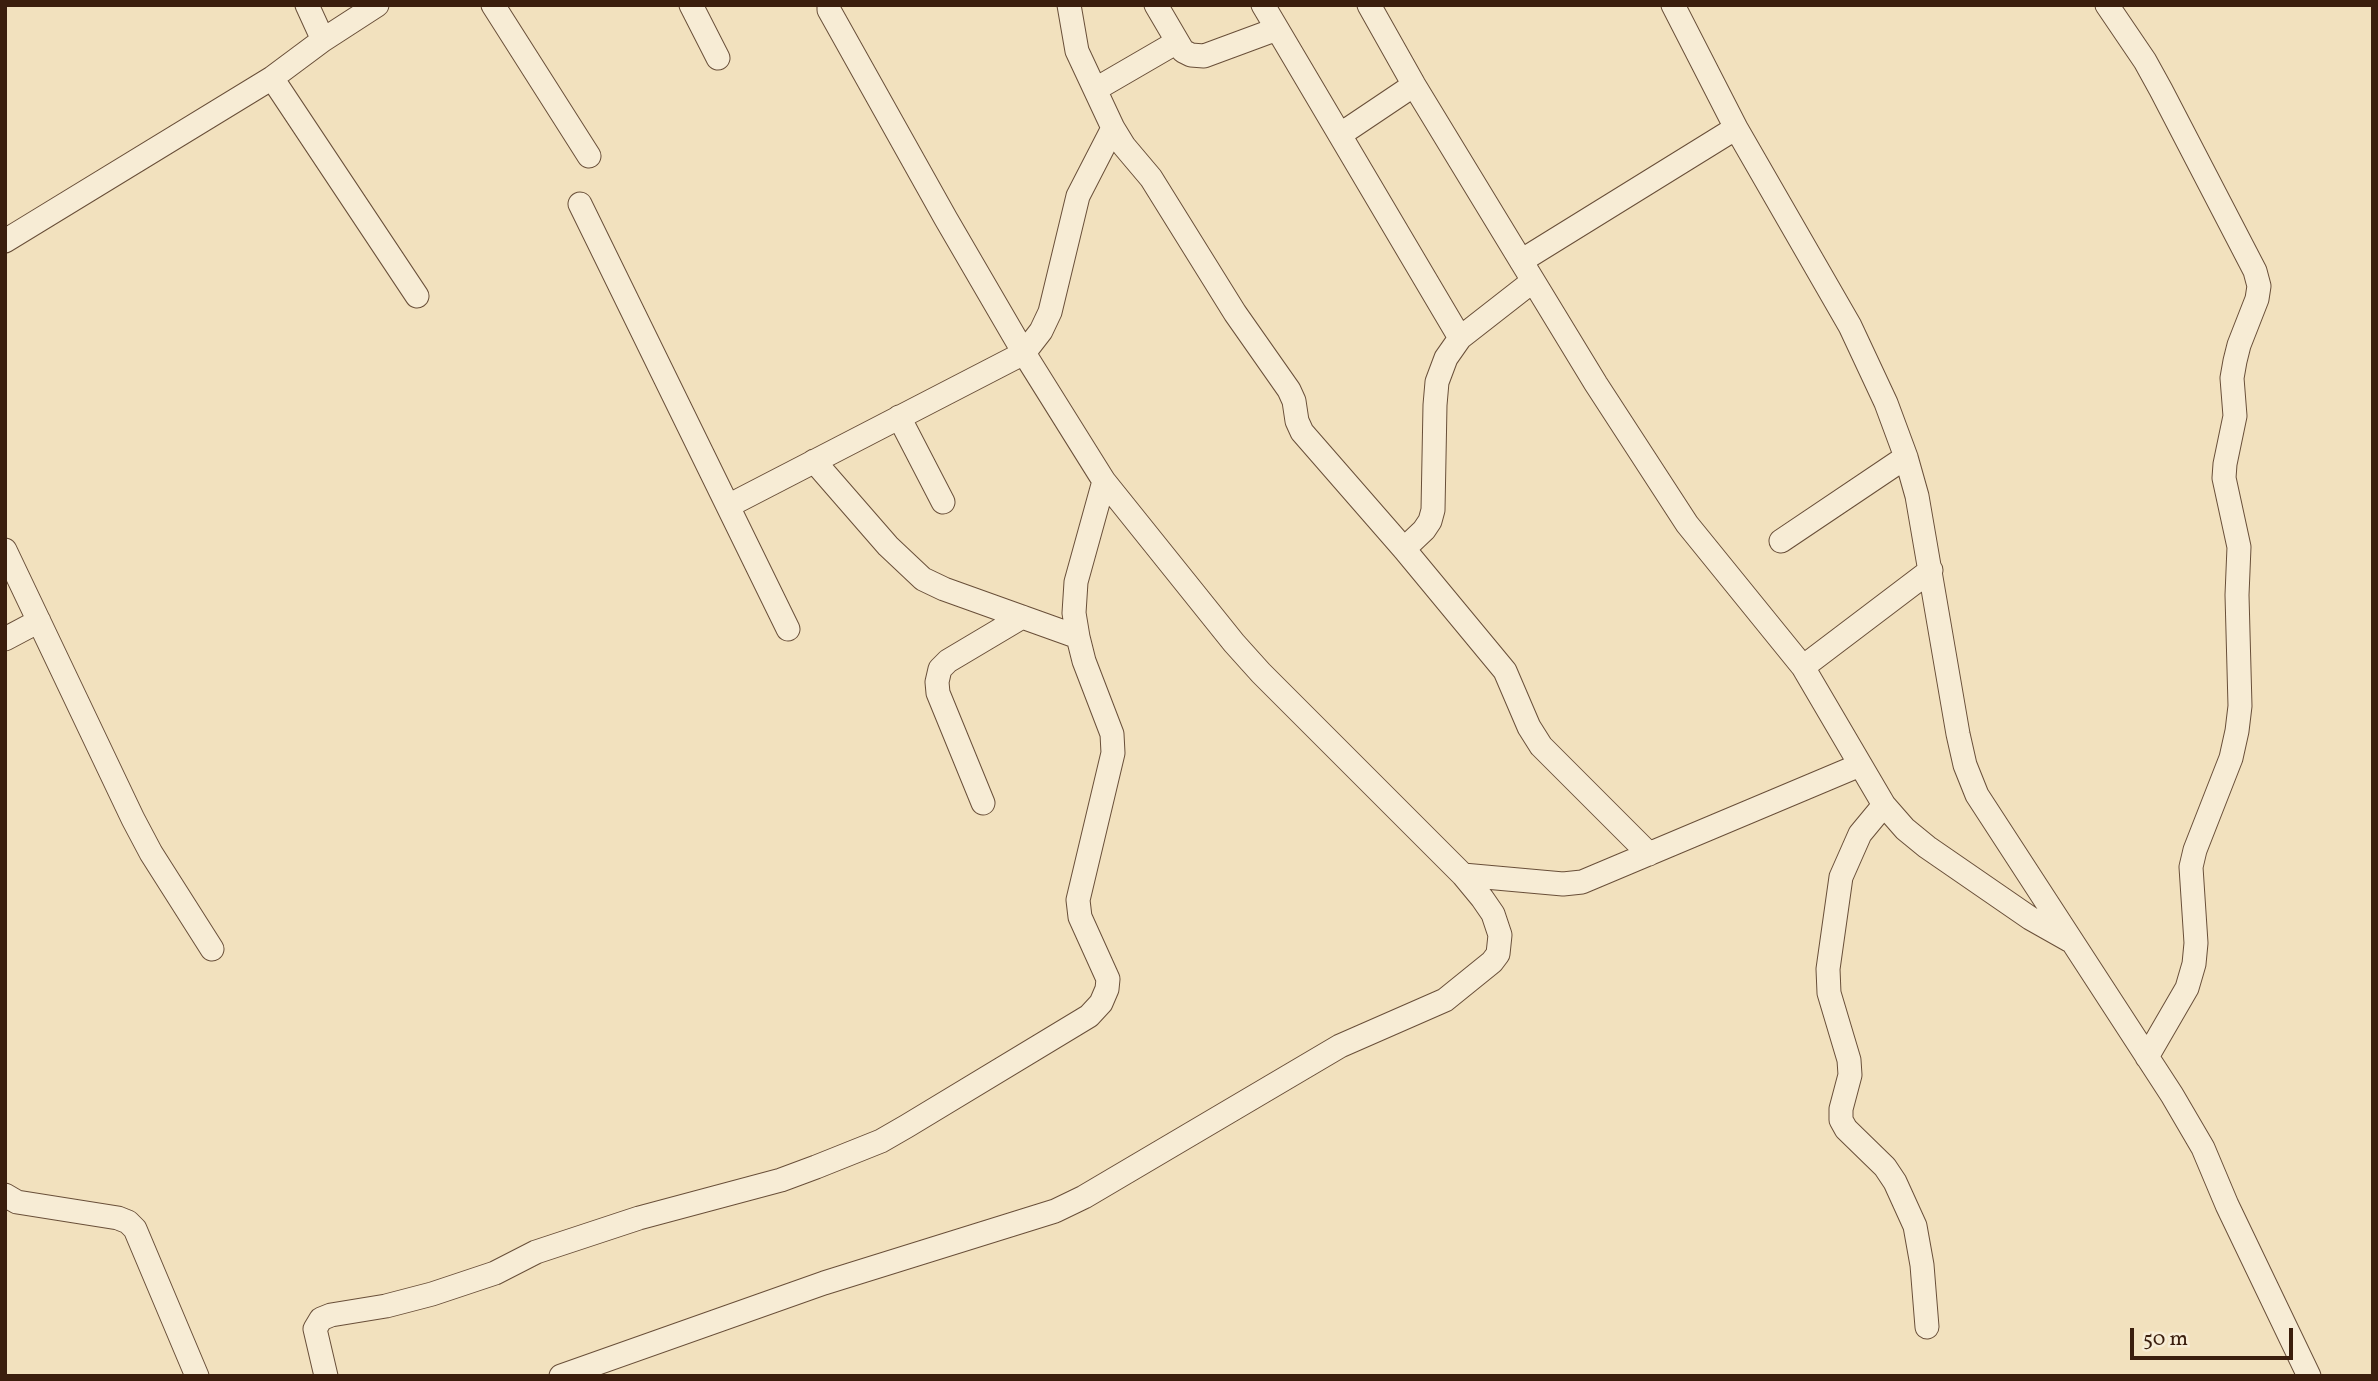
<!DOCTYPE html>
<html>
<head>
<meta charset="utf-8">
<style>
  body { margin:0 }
  #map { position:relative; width:2378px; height:1381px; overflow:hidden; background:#f2e1be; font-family:Vollkorn,serif }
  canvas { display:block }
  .frame { position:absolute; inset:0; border:7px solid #3b1e0d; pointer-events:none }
  .scale { position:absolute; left:2130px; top:1328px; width:163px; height:32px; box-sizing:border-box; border:4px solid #3b1e0d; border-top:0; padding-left:9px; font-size:21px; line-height:24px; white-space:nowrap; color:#3b1e0d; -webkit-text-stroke:5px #f7ecd5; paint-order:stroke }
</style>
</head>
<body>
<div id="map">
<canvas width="2378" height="1381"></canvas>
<div class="frame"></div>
<div class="scale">50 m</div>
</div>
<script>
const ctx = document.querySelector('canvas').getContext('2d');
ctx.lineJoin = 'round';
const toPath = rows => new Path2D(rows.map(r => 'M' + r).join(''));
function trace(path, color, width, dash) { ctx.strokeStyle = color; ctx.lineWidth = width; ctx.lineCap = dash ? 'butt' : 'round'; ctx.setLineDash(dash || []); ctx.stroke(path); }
const minor = toPath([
  [307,5,323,40],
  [493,5,589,156],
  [691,5,718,58],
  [1069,5,1077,51,1113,128,1124,146,1151,178,1235,313,1289,390,1294,401,1297,421,1302,432,1404,549,1505,671,1529,727,1541,746,1649,854],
  [1156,5,1183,51,1191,55,1204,56,1277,29],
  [1263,5,1460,338],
  [1369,5,1414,85,1596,384,1687,524,1803,667,1884,805,1905,829,1927,847,2030,918,2069,940],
  [1673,5,1736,128,1850,326,1886,403,1906,457,1917,496,1958,734,1965,765,1977,795,2172,1095,2203,1148,2227,1205,2309,1376],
  [2107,5,2145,61,2161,90,2255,271,2259,286,2257,299,2239,345,2235,361,2232,378,2235,416,2225,464,2224,478,2239,547,2237,595,2240,706,2237,731,2231,758,2195,850,2191,867,2196,943,2194,964,2187,988,2147,1057],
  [272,78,417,296],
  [1096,89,1177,42],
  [1341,134,1414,85],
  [580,204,788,629],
  [5,241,272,78,323,40,377,5],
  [1521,261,1736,128],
  [899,417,943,502],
  [814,461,888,546,923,579,944,589,1078,637],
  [728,506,1024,353,1041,331,1050,312,1078,196,1113,128],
  [1781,541,1906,457],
  [1404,549,1424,530,1430,521,1433,510,1435,405,1437,382,1446,358,1460,338,1533,281],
  [5,550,133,819,151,853,212,949],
  [5,639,39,621],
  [1803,667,1931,570],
  [983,803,938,693,937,682,940,669,948,661,1022,617],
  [1884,805,1860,834,1841,877,1828,969,1829,993,1849,1060,1850,1075,1841,1109,1841,1120,1846,1129,1885,1167,1895,1182,1915,1226,1922,1265,1927,1327],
  [1463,875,1563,884,1582,882,1860,765],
  [5,1195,17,1202,118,1218,128,1222,135,1229,197,1376],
  [326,1376,315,1329,321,1319,331,1315,386,1306,432,1294,495,1273,536,1252,639,1218,781,1180,816,1167,881,1141,907,1126,1089,1016,1101,1003,1107,989,1108,979,1080,917,1078,900,1113,753,1112,734,1084,661,1078,637,1074,613,1076,582,1104,481],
  [561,1376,824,1283,1055,1211,1084,1197,1340,1046,1445,1000,1492,962,1498,954,1500,935,1493,914,1482,898,1463,875,1261,673,1234,643,1104,481,1024,353,946,219,829,10,829,5]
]);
trace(minor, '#694f39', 25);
trace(minor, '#f7ecd5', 23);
</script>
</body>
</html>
